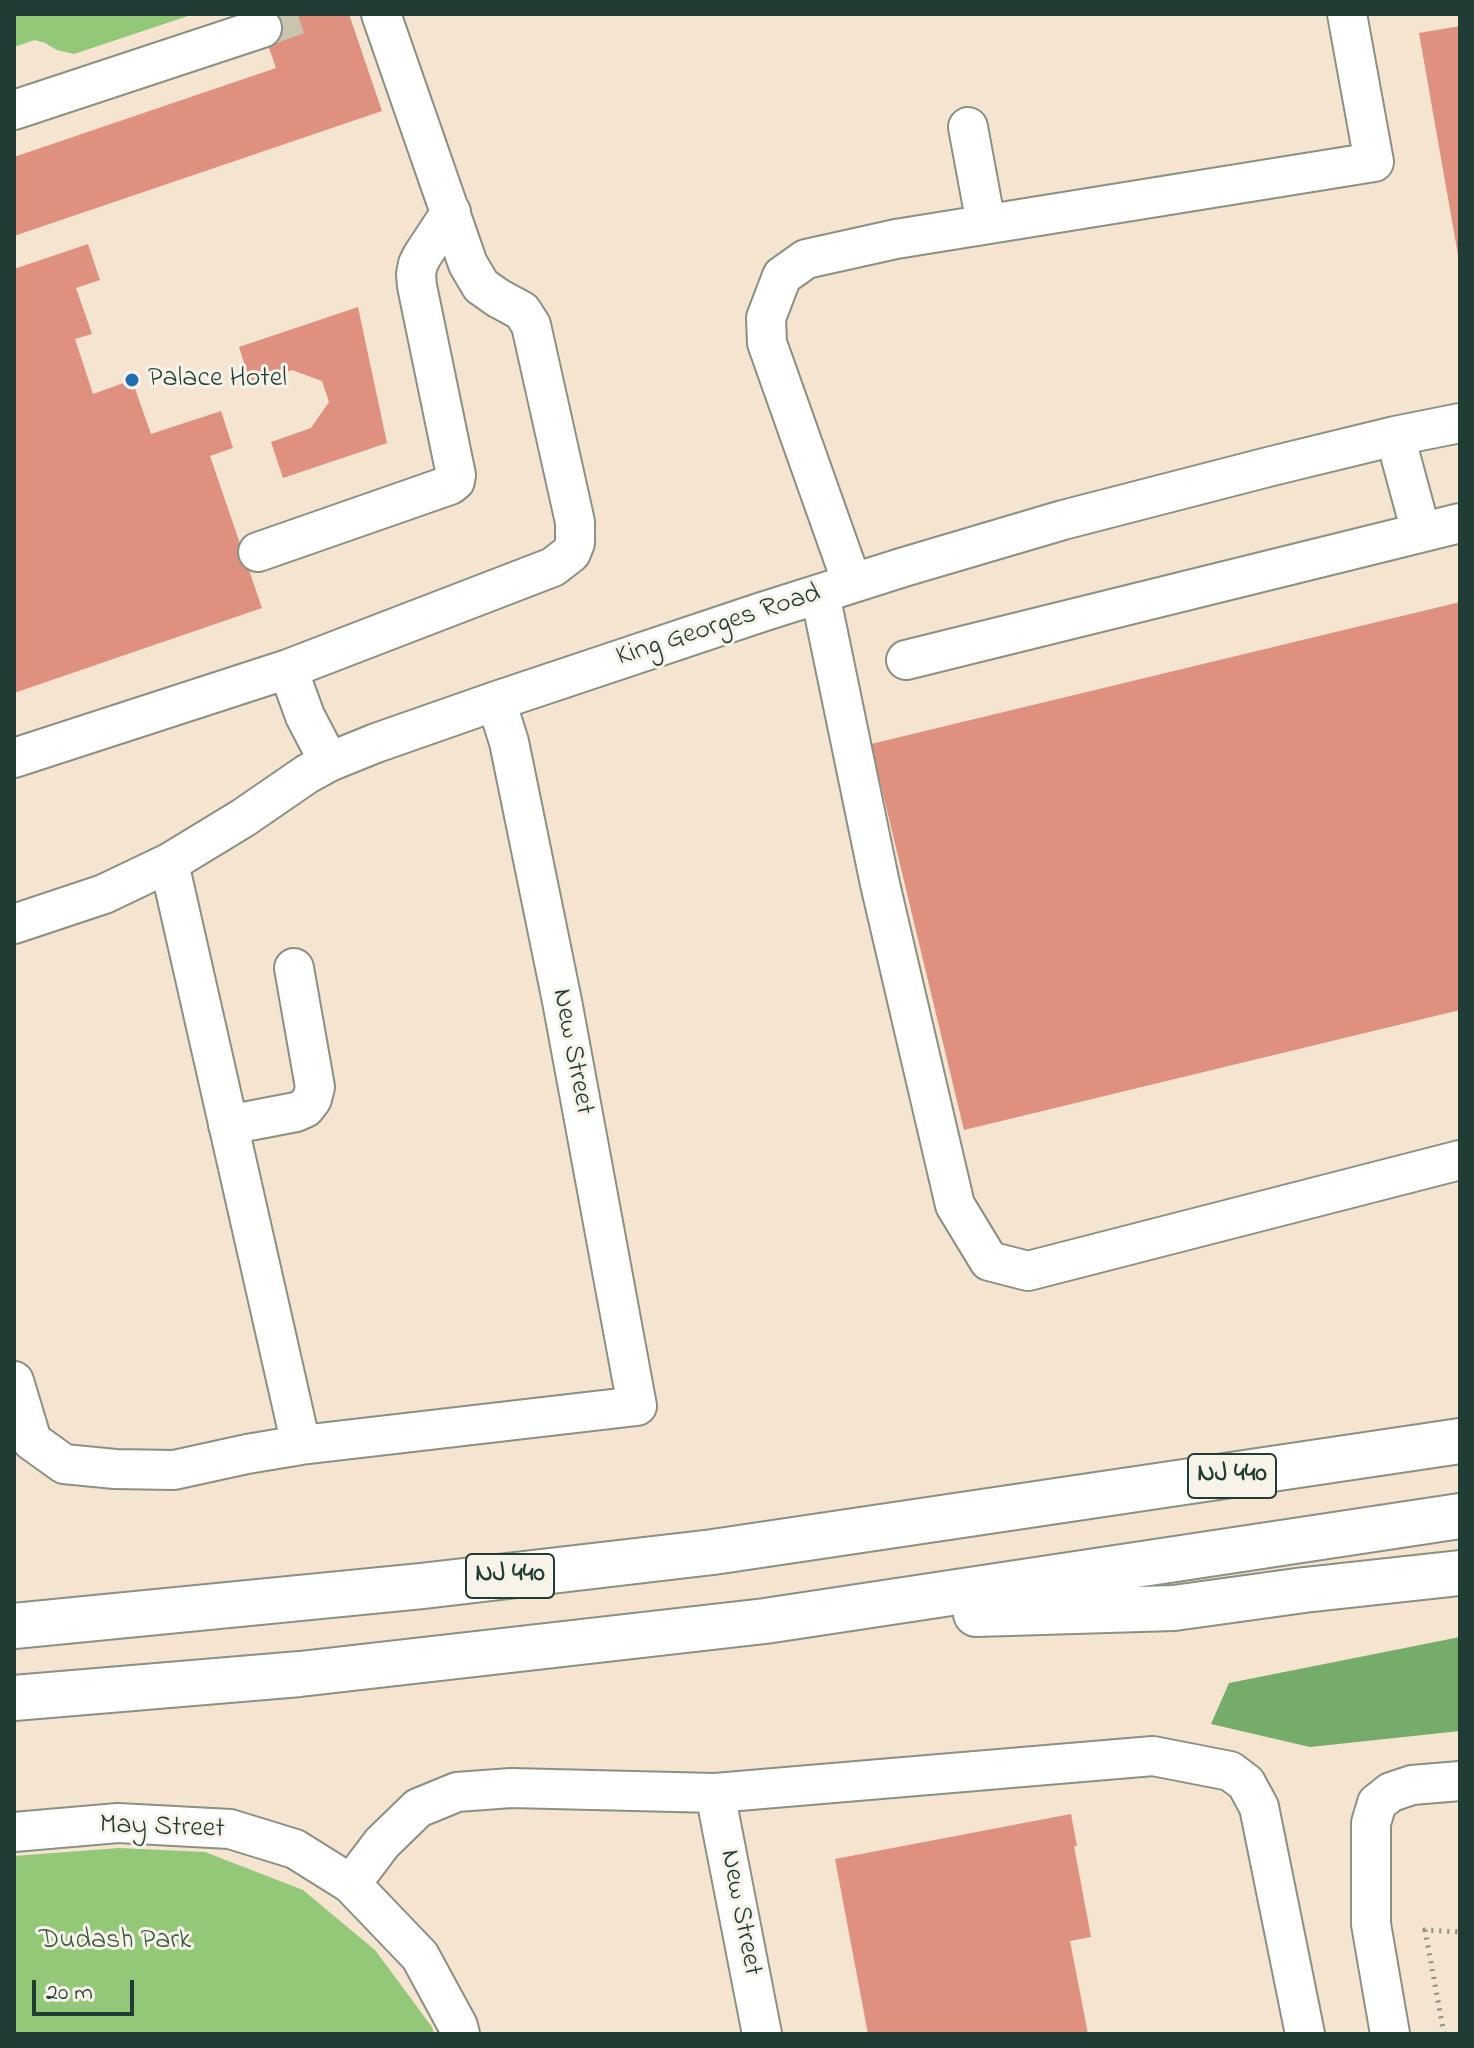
<!DOCTYPE html>
<html>
<head>
<meta charset="utf-8">
<style>
  body { margin:0 }
  #map { position:relative; width:1474px; height:2048px; overflow:hidden; background:#f5e4cf; font-family:"Indie Flower",sans-serif }
  canvas { display:block }
  .frame { position:absolute; inset:0; border:16px solid #1f3d34; pointer-events:none }
  .scale { position:absolute; left:32px; top:1980px; width:102px; height:36px; box-sizing:border-box; border:4px solid #1f3d34; border-top:0; padding-left:10px; font-size:24px; line-height:28px; white-space:nowrap; color:#1f3d34; -webkit-text-stroke:6px #f7f3e8; paint-order:stroke }
</style>
</head>
<body>
<div id="map">
<canvas width="1474" height="2048"></canvas>
<div class="frame"></div>
<div class="scale">20 m</div>
</div>
<script>
const ctx = document.querySelector('canvas').getContext('2d');
ctx.lineJoin = 'round';
function fill(path, color) { ctx.fillStyle = color; ctx.fill(path, 'evenodd'); }
const toPath = rows => new Path2D(rows.map(r => 'M' + r).join(''));
function trace(path, color, width, dash) { ctx.strokeStyle = color; ctx.lineWidth = width; ctx.lineCap = dash ? 'butt' : 'round'; ctx.setLineDash(dash || []); ctx.stroke(path); }
function write(font, color, halo, rows, align = 'center') {
  ctx.font = font + ' "Indie Flower",sans-serif'; ctx.lineWidth = 6; ctx.setLineDash([]); ctx.textBaseline = 'middle'; ctx.strokeStyle = halo; ctx.fillStyle = color; for (const [text, x, y, turn = 0] of rows) {
    ctx.save(); ctx.translate(x, y); ctx.rotate((+turn || 0) * Math.PI / 180); ctx.textAlign = isNaN(turn) ? turn : align; if (halo) ctx.strokeText(text, 0, 0); ctx.fillText(text, 0, 0); ctx.restore();
  }
}
const green = toPath([
  [14,14,194,14,74,54,57,50,45,43,35,40,14,47],
  [119,1848,205,1852,303,1890,375,1950,432,2027,434,2034,14,2034,14,1856]
]);
const forest = toPath([
  [1460,1637,1460,1731,1310,1747,1211,1724,1229,1683]
]);
const building = toPath([
  [257,14,349,14,382,111,14,236,14,157,276,68],
  [1460,26,1460,255,1458,255,1419,33],
  [88,244,100,280,76,288,92,334,75,339,93,394,132,380,151,434,221,411,233,448,210,456,262,608,14,693,14,269],
  [358,307,387,443,283,478,271,442,311,428,329,402,322,381,292,370,251,384,239,347],
  [1460,602,1460,1010,964,1130,871,744],
  [1071,1814,1077,1846,1074,1846,1091,1937,1070,1941,1088,2034,868,2034,835,1859]
]);
const minorTunnel = toPath([
  [262,28,301,14]
]);
const path = toPath([
  [1444,2034,1425,1930,1460,1932]
]);
const minor = toPath([
  [14,110,262,28],
  [968,127,986,224],
  [1395,436,1421,532],
  [258,552,450,485,455,481,456,475,417,286,416,274,418,264,422,256,451,212],
  [852,583,767,343,766,318,782,276,806,259,896,239,1374,162,1347,14],
  [820,594,880,884,955,1205,989,1261,1028,1271,1460,1160],
  [906,660,1460,523],
  [288,669,305,716,329,762],
  [14,758,288,669,553,567,571,553,575,543,575,522,531,325,522,311,498,298,481,286,468,264,381,14],
  [169,863,301,1445,637,1406,562,1001,509,742,496,701],
  [14,924,104,894,169,863,243,818,307,774,329,762,376,743,496,701,762,612,904,567,1063,520,1272,466,1395,436,1460,423],
  [228,1125,296,1112,305,1108,312,1099,315,1087,294,968],
  [14,1381,32,1441,64,1464,115,1469,174,1470,247,1454,301,1445],
  [715,1793,762,2034],
  [14,1832,118,1823,230,1829,295,1849,351,1884,420,1956,458,2026,460,2034],
  [351,1884,382,1843,418,1808,457,1792,511,1788,715,1793,1153,1756,1230,1771,1246,1783,1259,1807,1305,2034],
  [1390,2034,1371,1924,1371,1823,1377,1803,1391,1792,1412,1785,1460,1781]
]);
const highway = toPath([
  [976,1614,1174,1608,1304,1590,1460,1573],
  [14,1626,422,1586,713,1552,1460,1441],
  [14,1698,300,1674,765,1621,1460,1516]
]);
const markers = [
  [132,380,8,"#1f6fb2"]
];
const shields = [
  [1232,1476,88],
  [510,1576,88]
];
const shieldNames = [
  ["NJ 440",1232,1476],
  ["NJ 440",510,1576]
];
const poiNames = [
  ["Palace Hotel",148,380]
];
const streetNames = [
  ["King Georges Road",719,627,-18],
  ["New Street",571,1052,79],
  ["May Street",162,1829,2],
  ["New Street",739,1913,79]
];
const parkNames = [
  ["Dudash Park",115,1942]
];
fill(green, '#93c879');
fill(forest, '#76ac69');
fill(building, '#df9180');
trace(minorTunnel, '#cac3b0', 38, [38, 19]);
trace(minor, '#8a9082', 42);
trace(highway, '#8a9082', 48);
trace(path, '#8a9082', 5, [2, 6]);
trace(minor, '#fff', 38);
trace(highway, '#fff', 44);
for (const [x, y, r, color] of markers) { const dot = new Path2D(); dot.arc(x, y, r, 0, 2 * Math.PI); ctx.fillStyle = color; ctx.fill(dot); trace(dot, '#f7f3e8', 3); }
for (const [x, y, w] of shields) { const box = new Path2D(); box.roundRect(x - w / 2, y - 22, w, 44, 6); ctx.fillStyle = '#f7f3e8'; ctx.fill(box); trace(box, '#1f3d34', 2); }
write('bold 26px', '#1f3d34', null, shieldNames);
write('28px', '#1f3d34', '#f7f3e8', poiNames, 'left');
write('28px', '#1f3d34', '#f7f3e8', streetNames);
write('28px', '#365942', '#f7f3e8', parkNames);
</script>
</body>
</html>
